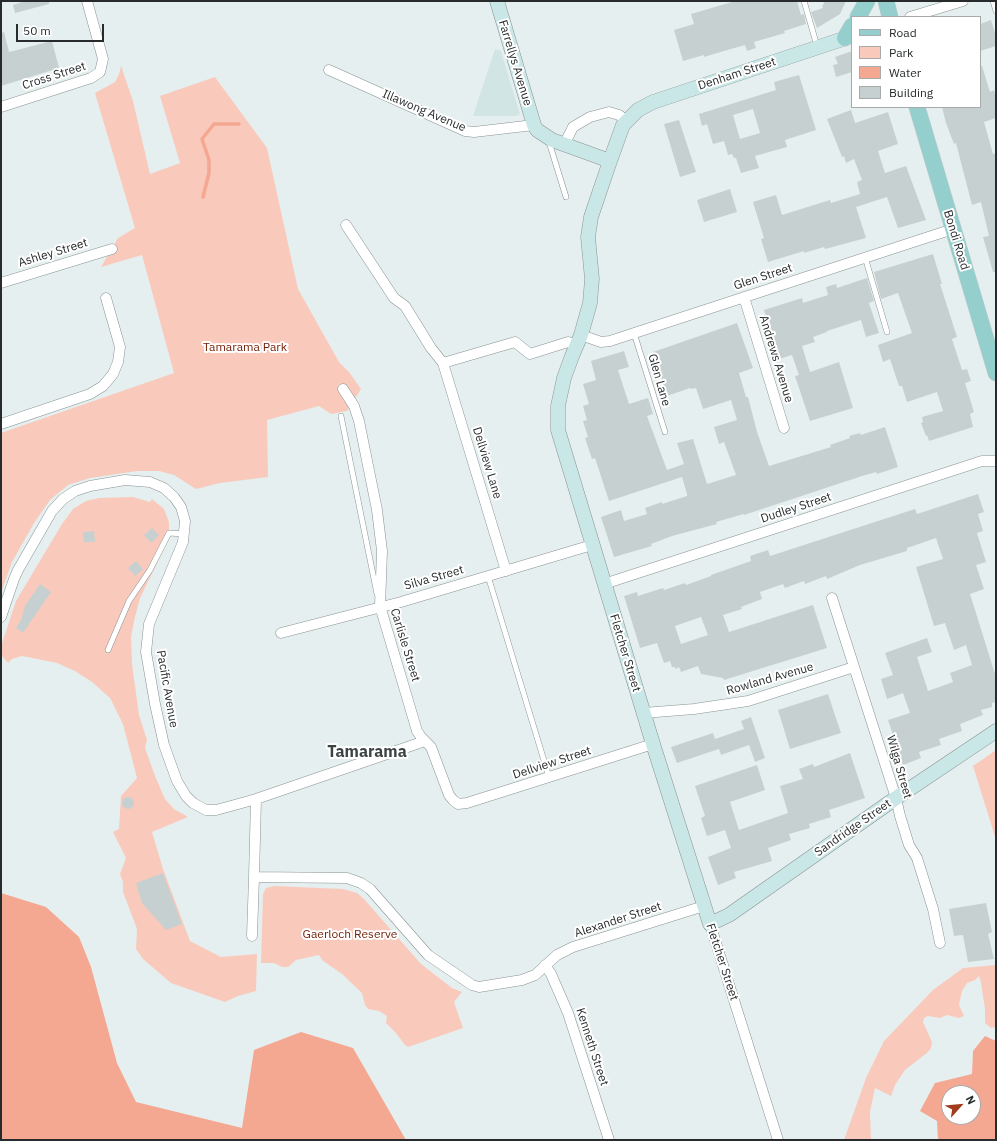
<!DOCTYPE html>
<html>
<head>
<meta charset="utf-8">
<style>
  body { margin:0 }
  #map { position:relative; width:997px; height:1141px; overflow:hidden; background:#e6efef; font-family:"IBM Plex Sans",sans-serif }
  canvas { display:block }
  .frame { position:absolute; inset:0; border:2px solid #272b2b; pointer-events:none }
  .legend { position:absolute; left:851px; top:16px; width:130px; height:92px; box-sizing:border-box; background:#fff; border:1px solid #a9aaaa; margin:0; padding:5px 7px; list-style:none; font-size:12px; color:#272b2b }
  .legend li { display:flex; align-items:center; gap:8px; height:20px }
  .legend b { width:20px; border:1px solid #a9aaaa }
  .north { position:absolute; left:941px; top:1085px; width:40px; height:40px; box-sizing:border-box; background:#fff; border:1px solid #a9aaaa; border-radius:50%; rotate:63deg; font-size:11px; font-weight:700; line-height:16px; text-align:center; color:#272b2b }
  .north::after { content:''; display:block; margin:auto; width:14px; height:18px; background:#a33b1e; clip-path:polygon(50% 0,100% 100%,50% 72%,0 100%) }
  .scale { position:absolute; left:16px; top:24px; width:88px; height:18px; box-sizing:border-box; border:2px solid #272b2b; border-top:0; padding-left:5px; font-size:12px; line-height:14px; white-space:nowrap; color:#272b2b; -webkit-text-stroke:3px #fff; paint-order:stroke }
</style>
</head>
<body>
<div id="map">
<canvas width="997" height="1141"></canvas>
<div class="frame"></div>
<ul class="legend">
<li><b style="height:5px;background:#94cfce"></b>Road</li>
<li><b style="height:11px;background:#f9cabc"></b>Park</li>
<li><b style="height:11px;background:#f4a791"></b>Water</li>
<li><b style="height:11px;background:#c7d0d0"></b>Building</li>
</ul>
<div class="north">N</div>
<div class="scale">50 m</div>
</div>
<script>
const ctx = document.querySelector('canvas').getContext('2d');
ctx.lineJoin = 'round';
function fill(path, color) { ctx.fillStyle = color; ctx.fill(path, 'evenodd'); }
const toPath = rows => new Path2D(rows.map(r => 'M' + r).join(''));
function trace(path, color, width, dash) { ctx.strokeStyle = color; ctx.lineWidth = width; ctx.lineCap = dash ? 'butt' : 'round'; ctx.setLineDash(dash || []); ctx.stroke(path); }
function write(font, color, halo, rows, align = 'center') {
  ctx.font = font + ' "IBM Plex Sans",sans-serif'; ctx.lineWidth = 4; ctx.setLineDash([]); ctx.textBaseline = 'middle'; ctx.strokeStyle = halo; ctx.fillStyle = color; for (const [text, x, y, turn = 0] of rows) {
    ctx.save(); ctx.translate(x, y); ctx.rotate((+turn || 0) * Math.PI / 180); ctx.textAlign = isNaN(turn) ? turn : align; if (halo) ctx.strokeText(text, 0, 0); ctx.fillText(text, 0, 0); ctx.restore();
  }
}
const built = toPath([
  [495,49,501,51,520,114,517,116,473,116]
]);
const green = toPath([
  [121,66,133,101,150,174,180,163,160,96,215,77,267,148,298,289,339,362,349,372,361,389,347,411,331,414,319,406,267,420,268,477,220,483,196,489,174,475,159,471,137,471,90,478,68,485,50,500,34,523,12,562,1,593,1,433,174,373,142,255,101,267,118,238,135,228,95,93,115,82,119,74],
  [133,497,150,502,152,499,164,509,169,522,169,539,140,598,134,621,131,637,132,664,139,715,147,740,145,748,155,776,165,799,174,809,188,817,152,832,163,869,190,941,221,957,257,954,256,991,238,996,225,1002,171,983,143,959,136,949,137,929,123,892,123,882,120,874,126,858,113,832,119,829,121,796,137,778,123,724,110,698,92,682,75,671,57,663,22,656,12,659,8,663,1,655,1,646,16,601,62,524,73,509,86,501,99,498],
  [996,750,996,840,973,766],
  [274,886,343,889,357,893,364,899,421,964,452,988,462,992,454,1002,463,1028,408,1047,405,1045,396,1033,386,1023,387,1016,379,1011,368,1009,365,1005,362,993,342,974,322,960,319,955,296,960,288,967,282,967,274,963,261,963,263,894,266,888],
  [996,965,996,1027,991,1028,985,1023,985,1009,981,983,979,976,975,980,967,983,962,991,959,1005,964,1016,959,1018,947,1015,940,1018,928,1016,924,1018,923,1022,932,1042,931,1048,928,1052,905,1070,895,1085,891,1096,875,1088,870,1112,871,1140,844,1140,866,1078,884,1041,933,990,963,968]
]);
const water = toPath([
  [1,893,46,907,79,937,91,967,117,1063,136,1102,242,1128,254,1050,301,1032,353,1048,406,1140,1,1140],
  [985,1036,996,1041,996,1140,938,1140,937,1121,920,1111,935,1083,972,1074,973,1051],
  [949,1093,973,1093,973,1117,949,1117]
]);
const stream = toPath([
  [203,197,209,173,209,160,202,139,214,124,239,124]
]);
const building = toPath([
  [25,1,49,1,49,4,15,13,13,5],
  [732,1,797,1,801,15,804,14,806,24,784,31,785,33,754,42,756,48,747,51,745,45,724,51,704,57,704,55,683,61,674,30,694,24,691,14,732,2],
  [823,1,846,1,840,14,817,28,811,12,823,8,822,5,824,4],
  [991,20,996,36,996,46,980,51,980,24],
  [4,32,9,52,52,41,59,68,1,86,1,33],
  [852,51,852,72,836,77,833,65,838,64,835,57],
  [980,66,982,66,990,92,994,90,996,99,996,118,984,122,993,154,996,153,996,272,993,272,983,237,989,236,981,202,972,205,956,143,954,144,946,123,942,107,980,107],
  [799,75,816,130,785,140,787,147,755,156,759,168,741,173,736,158,734,158,732,154,728,155,724,141,713,144,707,124,702,126,699,114,776,90,774,82],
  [753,109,760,133,740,139,733,115],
  [851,110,855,123,888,112,898,144,878,151,885,173,906,166,926,220,898,228,887,197,856,207,866,238,825,249,824,247,804,253,804,251,768,262,761,239,764,238,753,202,776,195,782,215,830,200,831,203,860,194,857,182,862,180,854,159,846,163,844,156,842,157,827,119],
  [679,120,696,172,680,177,664,124],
  [730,189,737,212,704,222,697,200],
  [933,254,942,284,940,284,957,337,952,339,962,370,967,369,971,381,965,383,974,412,970,414,973,427,929,441,927,435,926,436,921,423,923,422,922,417,943,411,937,392,907,402,902,386,899,386,890,359,883,362,878,345,912,333,898,293,881,299,874,272],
  [867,278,874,301,869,303,879,333,866,337,861,320,827,331,827,332,813,337,815,342,802,346,810,372,839,362,853,408,810,421,795,376,799,375,792,355,779,359,764,310,802,298,803,303,828,295,826,287,836,284,837,288],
  [737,323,753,368,739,373,746,397,748,397,757,432,769,466,831,447,830,445,850,438,849,436,860,433,861,435,885,427,898,467,877,474,876,472,862,476,744,515,744,514,716,522,717,524,672,536,651,544,652,546,614,557,601,517,621,510,624,521,647,514,645,508,662,502,662,504,687,496,687,494,682,477,609,501,595,458,592,459,585,438,588,437,583,421,587,420,583,406,589,404,583,384,596,380,591,361,624,351,629,367,618,370,629,404,648,398,653,414,647,416,667,470,684,464,677,443,693,439,707,484,736,475,724,442,719,444,714,427,737,420,731,400,703,409,696,388,691,389,690,388,667,396,653,352],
  [978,494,984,512,978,514,983,531,977,533,986,562,976,565,984,589,970,594,996,677,996,702,992,703,992,707,981,710,983,715,960,724,962,731,939,739,941,745,919,752,921,758,903,765,888,720,910,713,903,693,887,699,881,679,893,675,885,653,927,638,932,652,917,657,928,691,953,682,950,673,972,665,966,645,954,650,945,623,934,626,916,567,943,559,936,538,907,548,907,551,860,565,827,579,826,576,805,584,804,581,785,588,783,584,760,592,762,599,741,607,742,609,723,615,729,632,813,605,827,648,724,680,723,678,701,674,698,666,681,672,679,667,675,669,675,667,672,667,670,661,664,663,657,643,640,648,624,596,637,592,638,596,663,588,664,590,685,583,686,585,711,576,711,575,751,561,750,556,768,550,770,556,915,509,917,514],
  [701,617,708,635,681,644,675,626],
  [152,528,159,535,151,543,144,535],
  [94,531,95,542,84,542,83,532],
  [136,561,143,569,135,576,128,568],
  [40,584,51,592,23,633,16,628,21,620,25,606],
  [828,694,841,733,790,749,778,710],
  [751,717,765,758,755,762,749,745,721,755,719,749,677,763,671,747,713,733,715,739,744,729,741,721],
  [850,753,865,798,829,810,831,817,809,824,810,828,789,834,791,840,768,848,772,861,734,872,736,878,718,885,708,857,731,848,725,830,707,836,701,818,705,816,695,786,757,765,765,790,730,802,739,830,788,813,780,786,803,779,799,769,813,764,814,767],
  '122 803a6 6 0 1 1 12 0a6 6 0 1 1-12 0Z',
  [163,873,182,924,166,930,142,903,136,883],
  [986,903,992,932,988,934,994,959,968,962,963,935,954,936,949,909]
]);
const lane = toPath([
  [804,1,817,46],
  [993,1,996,11],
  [549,142,566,197],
  [865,257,887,332],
  [634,333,665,432],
  [341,416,377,594],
  [488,576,549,777],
  [108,650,129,601,150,570,169,533,184,534]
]);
const street = toPath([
  [910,17,963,1],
  [329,70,465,131,474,132,534,125],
  [1,107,91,78,100,72,103,59,87,1],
  [564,145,573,127,590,117,609,112,619,115,627,121],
  [346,225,394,298,405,306,431,348,443,363,506,571],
  [1,283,112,249],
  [744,297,784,428],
  [581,335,601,342,610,341,953,229],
  [443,363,515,342,530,354,568,342,576,345],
  [343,389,354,406,359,421,377,510,382,551,380,606,417,731,421,737,431,747,449,795,453,800,458,804,467,803,653,744],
  [1,424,90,394,103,386,113,374,118,362,120,347,106,298],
  [604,584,982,461,996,461],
  [832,598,896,798,900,816,909,845,917,858,933,909,940,943],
  [1,617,14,579,18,570,52,511,63,499,75,491,90,486,125,480,150,482,164,488,174,497,181,507,185,521,183,542,149,624,146,652,155,704,164,745,177,781,186,796,193,803,206,810,216,810,231,806,256,799,425,741],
  [281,633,401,602,592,545],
  [643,713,694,709,748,701,854,667],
  [256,799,254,877,347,878,361,883,370,889,428,955,472,985,479,987,522,980,535,975,557,955,573,947,704,906],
  [710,924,778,1140],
  [252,936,254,877],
  [545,965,551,974,568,1013,609,1140]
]);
const secondary = toPath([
  [497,1,534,125,537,130,552,140,610,161],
  [852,36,653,102,638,110,623,125,610,161,591,217,588,237,592,279,590,303,581,335,572,356,564,378,558,406,558,430,653,744,710,924,729,915,896,798,996,731]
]);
const primary = toPath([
  [886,1,890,17],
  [858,17,867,1],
  [845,38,852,26],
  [917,107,996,373]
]);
const streetNames = [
  ["Farrellys Avenue",515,63,73],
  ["Denham Street",737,74,-18],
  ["Cross Street",54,76,-18],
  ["Illawong Avenue",424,111,23],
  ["Bondi Road",956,240,73],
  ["Ashley Street",53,253,-17],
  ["Glen Street",763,277,-18],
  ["Andrews Avenue",776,359,73],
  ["Glen Lane",659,380,74],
  ["Dellview Lane",487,463,73],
  ["Dudley Street",796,508,-18],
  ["Silva Street",434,578,-16],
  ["Carlisle Street",405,645,73],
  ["Fletcher Street",625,653,73],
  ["Rowland Avenue",770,679,-16],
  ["Pacific Avenue",167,689,80],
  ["Dellview Street",552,763,-18],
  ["Wilga Street",899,767,74],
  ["Sandridge Street",853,828,-35],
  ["Alexander Street",618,920,-18],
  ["Fletcher Street",722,962,72],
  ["Kenneth Street",592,1047,72]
];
const parkNames = [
  ["Tamarama Park",245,348],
  ["Gaerloch Reserve",350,935]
];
const districtNames = [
  ["Tamarama",367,752]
];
fill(built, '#d2e5e5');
fill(green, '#f9cabc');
fill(water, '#f4a791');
trace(stream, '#f4a791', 3.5);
fill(building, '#c7d0d0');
trace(lane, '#899292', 6);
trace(street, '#899292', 11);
trace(secondary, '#899292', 15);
trace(primary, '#cbcccc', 17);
trace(lane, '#fff', 5);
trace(street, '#fff', 10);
trace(secondary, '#cae7e7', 14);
trace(primary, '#94cfce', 16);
write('12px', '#272b2b', '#fff', streetNames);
write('12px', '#742108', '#fff', parkNames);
write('bold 16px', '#3c4343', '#fff', districtNames);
</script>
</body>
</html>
